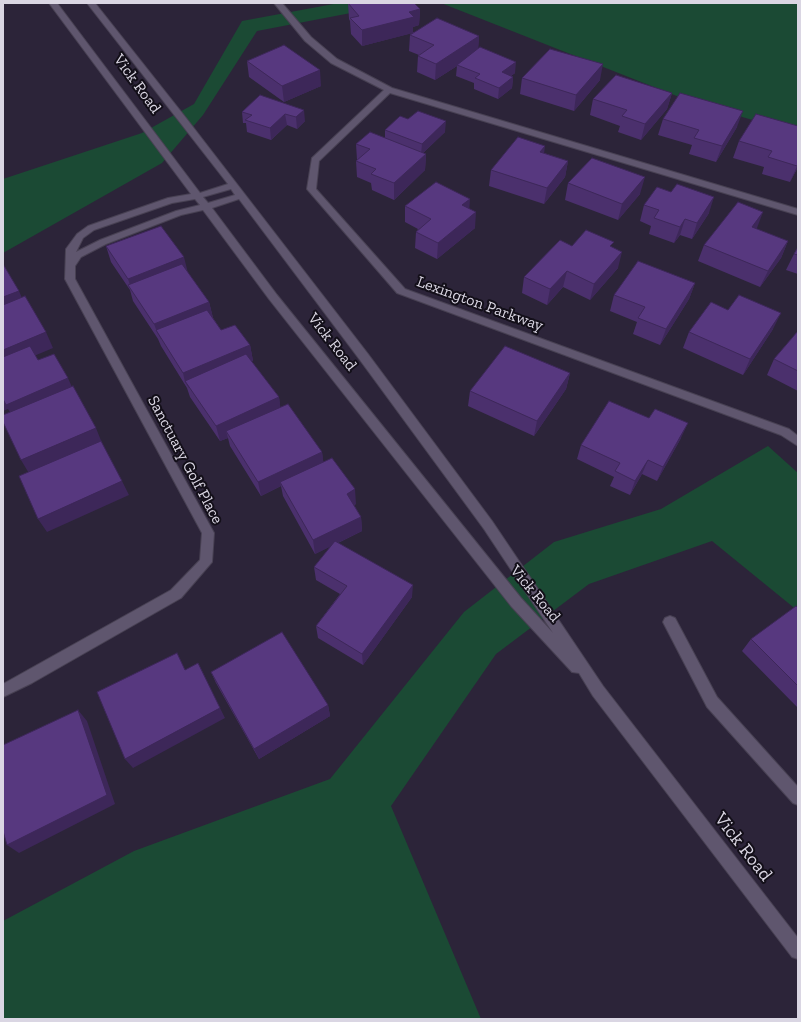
<!DOCTYPE html>
<html>
<head>
<meta charset="utf-8">
<style>
  body { margin:0 }
  #map { position:relative; width:801px; height:1022px; overflow:hidden; background:#2c2439; font-family:"Zilla Slab",serif }
  canvas { display:block }
  .frame { position:absolute; inset:0; border:4px solid #dad6e3; pointer-events:none }
</style>
</head>
<body>
<div id="map">
<canvas width="801" height="1022"></canvas>
<div class="frame"></div>
</div>
<script>
const ctx = document.querySelector('canvas').getContext('2d');
ctx.lineJoin = 'round';
function fill(path, color) { ctx.fillStyle = color; ctx.fill(path, 'evenodd'); }
const toPath = rows => new Path2D(rows.map(r => 'M' + r).join(''));
function trace(path, color, width, dash) { ctx.strokeStyle = color; ctx.lineWidth = width; ctx.lineCap = dash ? 'butt' : 'round'; ctx.setLineDash(dash || []); ctx.stroke(path); }
function write(font, color, halo, rows, align = 'center') {
  ctx.font = font + ' "Zilla Slab",serif'; ctx.lineWidth = 4; ctx.setLineDash([]); ctx.textBaseline = 'middle'; ctx.strokeStyle = halo; ctx.fillStyle = color; for (const [text, x, y, turn = 0] of rows) {
    ctx.save(); ctx.translate(x, y); ctx.rotate((+turn || 0) * Math.PI / 180); ctx.textAlign = isNaN(turn) ? turn : align; if (halo) ctx.strokeText(text, 0, 0); ctx.fillText(text, 0, 0); ctx.restore();
  }
}
const green = toPath([
  [339,3,403,3,257,31,203,115,162,163,3,253,3,179,142,133,194,104,242,21],
  [441,3,798,3,798,133,697,104],
  [768,446,798,473,798,611,712,541,589,584,496,654,391,806,481,1019,3,1019,3,921,134,851,330,779,464,612,554,542,661,509]
]);
const minor = toPath([
  [49,3,57,3,200,193,228,184,87,3,95,3,186,118,368,354,492,521,603,686,798,938,798,959,792,957,593,696,579,673,572,672,511,606,269,299,203,210,181,215,106,244,81,257,75,266,75,279,214,533,212,562,181,598,32,683,3,697,3,684,171,590,200,560,202,533,65,279,66,249,77,234,88,226,168,198,191,194,49,3],
  [231,189,235,195,208,203,203,197,231,189],
  [195,199,200,205,176,211,100,240,76,252,83,238,94,230,172,203,195,199],
  [239,199,360,360,484,529,553,633,521,598,277,295,212,208,239,199],
  [274,3,282,3,311,37,337,59,392,88,798,209,798,215,390,93,319,161,316,189,405,289,789,429,798,436,798,446,781,435,397,293,307,189,312,158,384,90,331,63,305,41,274,3],
  [670,616,675,618,717,697,798,787,798,805,793,803,707,707,663,622,665,618,670,616]
]);
const wall = toPath([
  [348,3,420,9,419,25,413,27,413,32,479,36,478,49,515,73,511,76,513,77,512,88,498,99,474,89,474,83,456,76,457,66,435,80,417,72,418,56,419,55,409,51,410,35,412,33,362,46,351,34,350,21,349,19],
  [247,61,321,86,284,102,249,77],
  [522,78,600,80,574,111,520,94],
  [672,93,667,109,641,140,618,132,620,126,590,115,593,99],
  [260,95,305,121,297,129,287,125,271,140,247,132,246,123,243,123,242,112],
  [663,119,737,127,716,162,689,154,692,145,658,135],
  [798,126,798,167,790,182,762,174,764,167,733,158,739,141],
  [385,130,445,132,423,153,426,154,425,170,394,200,372,190,371,183,357,177,356,161,357,160,356,144,385,138],
  [544,153,568,161,565,177,544,204,489,186,491,170],
  [568,183,640,194,618,220,565,200],
  [644,205,709,213,692,239,680,235,674,243,649,234,651,226,640,221],
  [405,206,469,209,475,228,437,259,415,248,416,232,418,229,405,222],
  [756,229,788,241,781,258,760,287,698,261,704,245],
  [106,246,188,273,209,302,213,318,221,330,250,345,253,361,251,361,279,397,280,407,322,452,323,462,356,504,354,505,361,517,362,531,338,543,412,597,363,665,318,638,316,626,340,594,316,580,314,567,331,546,315,554,283,496,281,486,261,496,230,446,228,438,220,441,190,397,187,388,161,346,158,339,133,301,130,290,111,262],
  [572,246,612,247,618,268,590,300,563,287,547,305,522,293,524,277],
  [798,247,798,274,786,270,794,254],
  [695,283,689,299,660,345,633,334,637,322,610,311,614,295],
  [773,329,743,375,683,348,689,332],
  [798,331,798,391,767,375,774,359],
  [570,373,566,389,534,436,468,406,470,391],
  [681,438,657,481,642,474,630,495,610,486,614,477,577,459,581,445],
  [798,608,798,708,742,651,751,639],
  [211,672,328,705,330,716,259,759,216,683]
]);
const shadedWall = toPath([
  [420,9,419,25,413,27,413,33,362,46,362,30,409,12],
  [479,36,478,52,457,65,457,66,435,80,436,64],
  [516,62,515,73,501,83,502,72],
  [603,64,600,80,574,111,576,95],
  [320,70,321,86,284,102,282,86],
  [513,77,512,88,498,99,499,88],
  [672,93,667,109,641,140,645,124],
  [304,110,305,121,297,129,296,117],
  [743,111,737,127,716,162,722,146],
  [285,114,287,125,271,140,270,128],
  [446,121,445,132,421,155,422,144],
  [545,146,543,162,540,152],
  [426,154,425,170,394,200,394,183],
  [568,161,565,177,544,204,547,188],
  [798,164,798,167,790,182],
  [645,177,640,194,618,220,622,204],
  [714,197,709,213,692,239,697,223],
  [470,199,469,215,462,205],
  [476,212,475,228,437,259,438,243],
  [763,212,757,228,745,243,752,227],
  [685,219,680,235,674,243,680,227],
  [788,241,781,258,760,287,768,271],
  [622,252,618,268,590,300,594,284],
  [184,257,188,273,132,291,128,279],
  [567,271,563,287,547,305,550,289],
  [695,283,689,299,660,345,666,329],
  [19,291,26,307,3,316,3,297],
  [209,302,213,318,161,339,157,332,154,324],
  [781,313,773,329,743,375,750,359],
  [46,332,53,348,3,369,3,350],
  [250,345,253,361,189,388,185,382,183,373],
  [570,373,566,389,534,436,537,421],
  [68,378,75,394,15,420,8,409,3,411,3,399],
  [279,397,281,412,226,431,228,438,220,441,216,426],
  [688,423,681,438,657,481,663,467],
  [96,428,102,443,30,475,21,460],
  [322,452,324,466,280,482,281,486,261,496,258,482],
  [648,460,642,474,630,495,635,481],
  [122,481,129,495,47,532,38,519],
  [355,489,356,504,348,508,347,494],
  [361,517,362,531,315,554,313,540],
  [413,585,412,597,363,665,362,654],
  [328,705,330,716,259,759,254,749],
  [220,708,225,718,133,768,125,759],
  [78,710,87,721,115,804,19,853,7,845]
]);
const building = toPath([
  [348,3,414,3,420,9,409,12,414,17,362,30,350,18,359,16,348,3],
  [437,18,479,36,436,64,418,56,434,45,410,35,437,18],
  [284,45,320,70,282,86,247,61,284,45],
  [480,47,516,62,502,72,513,77,499,88,475,78,480,74,457,65,480,47],
  [550,49,603,64,576,95,522,78,550,49],
  [616,75,672,93,645,124,622,116,627,110,593,99,616,75],
  [680,93,743,111,722,146,694,138,699,130,663,119,680,93],
  [260,95,304,110,296,117,285,114,270,128,245,120,252,115,242,112,260,95],
  [418,111,446,121,422,144,385,130,400,116,408,119,418,111],
  [756,114,798,126,798,164,797,166,768,157,772,151,739,141,756,114],
  [370,132,426,154,394,183,371,174,376,169,356,161,370,149,356,144,370,132],
  [518,137,545,146,540,152,568,161,547,188,491,170,518,137],
  [592,158,645,177,622,204,568,183,592,158],
  [436,182,470,199,462,205,476,212,438,243,416,232,431,219,405,206,436,182],
  [677,184,714,197,697,223,685,219,680,227,654,218,659,210,644,205,657,187,671,192,677,184],
  [738,202,763,212,752,227,788,241,768,271,704,245,738,202],
  [161,226,184,257,128,279,106,246,161,226],
  [586,230,614,242,610,246,622,252,594,284,567,271,550,289,524,277,560,240,572,246,586,230],
  [798,247,798,255,794,254,798,247],
  [638,261,695,283,666,329,638,318,645,307,614,295,638,261],
  [3,264,19,291,3,297,3,264],
  [182,264,209,302,154,324,128,285,182,264],
  [739,295,781,313,750,359,689,332,711,302,728,310,739,295],
  [25,296,46,332,3,350,3,305,25,296],
  [207,310,221,330,235,325,250,345,183,373,156,330,207,310],
  [798,331,798,371,774,359,798,331],
  [30,346,38,360,54,354,68,378,6,405,3,399,3,357,30,346],
  [505,346,570,373,537,421,470,391,505,346],
  [246,354,279,397,216,426,185,381,246,354],
  [73,386,96,428,21,460,3,422,3,415,73,386],
  [609,401,649,418,655,409,688,423,663,467,648,460,635,481,615,471,620,463,581,445,609,401],
  [288,404,322,452,258,482,226,431,288,404],
  [101,441,122,481,38,519,19,476,101,441],
  [332,458,355,489,347,494,361,517,313,540,280,482,332,458],
  [335,541,413,585,362,654,316,626,347,586,314,567,335,541],
  [796,606,798,608,798,686,751,639,796,606],
  [282,632,328,705,254,749,211,672,282,632],
  [177,653,185,670,198,663,220,708,125,759,97,692,177,653],
  [78,710,107,795,7,845,3,831,3,745,78,710]
]);
const streetNames = [
  ["Vick Road",137,84,54],
  ["Lexington Parkway",480,304,20],
  ["Vick Road",332,342,52],
  ["Sanctuary Golf Place",185,460,62],
  ["Vick Road",535,594,50]
];
const nearStreetnames = [
  ["Vick Road",743,847,52]
];
fill(green, '#1b4a34');
trace(minor, '#484153', 2);
fill(minor, '#5f566e');
fill(wall, '#4b306d');
fill(shadedWall, '#3d2759');
fill(building, '#57387f');
trace(building, '#3d2759', 1);
write('16px', '#dad6e3', '#130f19', streetNames);
write('19px', '#dad6e3', '#130f19', nearStreetnames);
</script>
</body>
</html>
